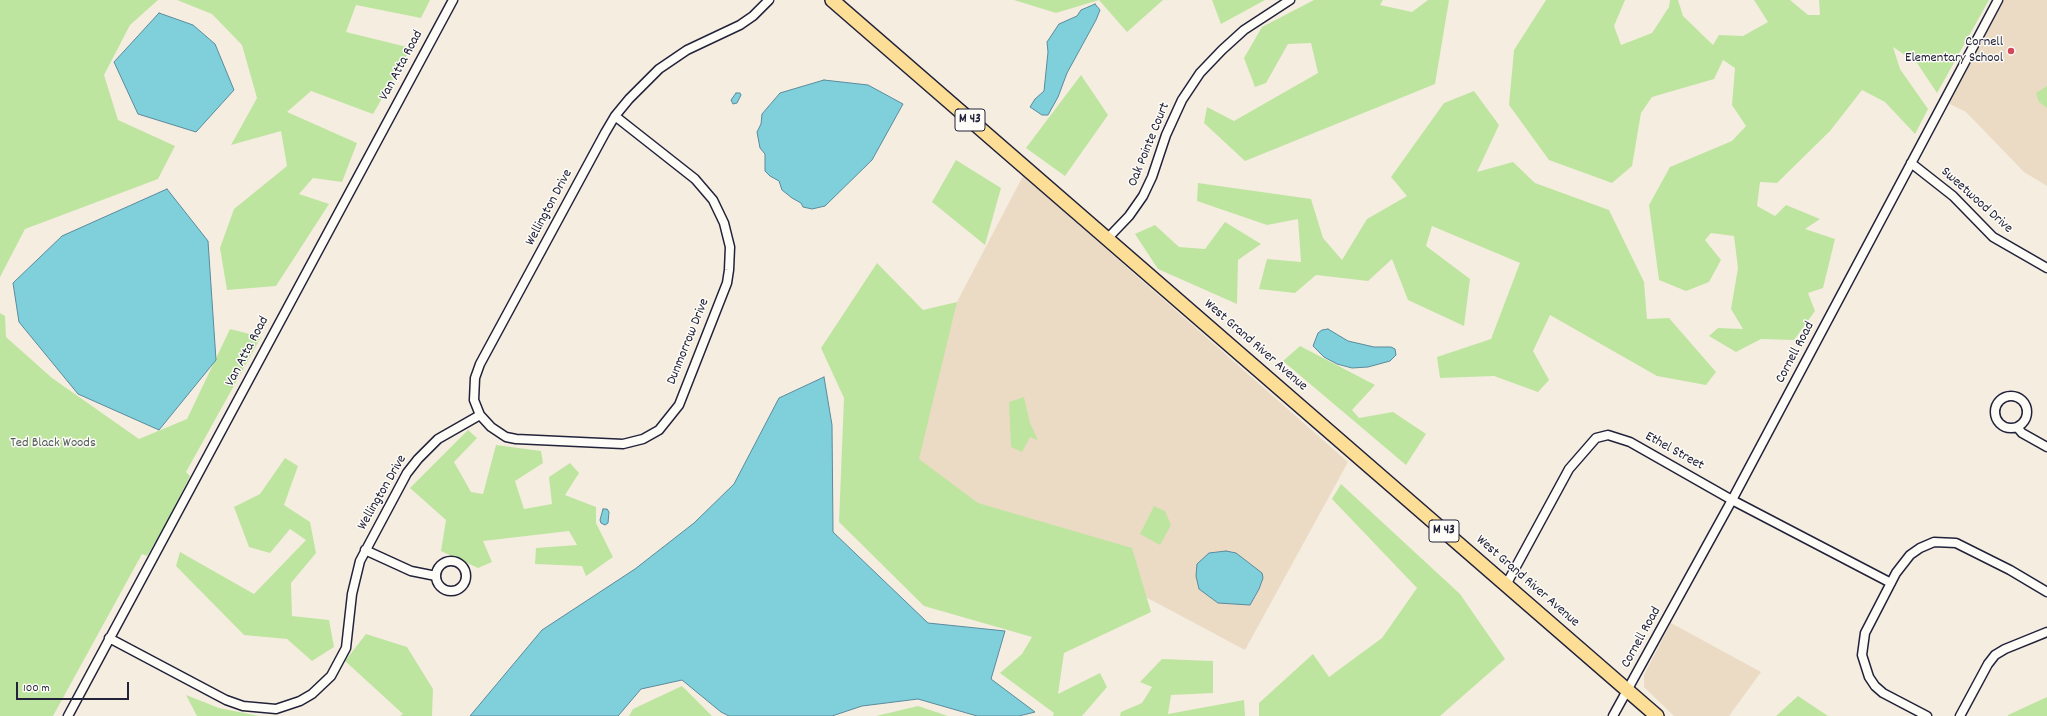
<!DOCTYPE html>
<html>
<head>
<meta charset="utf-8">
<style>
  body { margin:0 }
  #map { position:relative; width:2047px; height:716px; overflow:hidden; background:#f5ede0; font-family:Dekko,sans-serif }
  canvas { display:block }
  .scale { position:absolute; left:16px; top:682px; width:113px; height:18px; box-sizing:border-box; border:2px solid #22223b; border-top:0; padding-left:5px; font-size:12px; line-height:14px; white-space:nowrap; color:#22223b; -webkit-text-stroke:3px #fdfcf7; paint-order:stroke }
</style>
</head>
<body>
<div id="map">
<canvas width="2047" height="716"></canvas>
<div class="scale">100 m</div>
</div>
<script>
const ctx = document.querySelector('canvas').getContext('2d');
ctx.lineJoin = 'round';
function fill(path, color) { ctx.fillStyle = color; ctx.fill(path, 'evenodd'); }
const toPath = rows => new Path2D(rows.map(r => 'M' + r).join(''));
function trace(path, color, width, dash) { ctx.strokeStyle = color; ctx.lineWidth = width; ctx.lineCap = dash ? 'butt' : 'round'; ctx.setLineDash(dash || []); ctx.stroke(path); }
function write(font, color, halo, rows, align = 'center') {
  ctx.font = font + ' Dekko,sans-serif'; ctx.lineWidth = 3; ctx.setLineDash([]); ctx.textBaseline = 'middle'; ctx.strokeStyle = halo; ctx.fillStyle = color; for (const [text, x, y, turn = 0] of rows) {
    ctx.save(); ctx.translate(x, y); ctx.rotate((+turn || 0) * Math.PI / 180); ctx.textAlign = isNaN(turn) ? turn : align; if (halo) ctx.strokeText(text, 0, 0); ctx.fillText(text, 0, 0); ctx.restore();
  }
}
const built = toPath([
  [2003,0,2047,0,2047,186,2024,172,1966,112,1948,103],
  [1023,176,1348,462,1245,650,1157,603,873,462],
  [1671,623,1761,672,1729,716,1674,716,1644,687,1644,675]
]);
const green = toPath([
  [0,0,158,0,130,25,104,75,118,120,175,146,158,179,25,229,0,277],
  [177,0,430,0,421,18,356,5,346,32,411,48,373,114,311,91,287,112,357,143,342,182,313,178,299,194,329,204,276,286,227,290,220,248,234,209,287,166,281,131,231,145,257,98,242,45,212,14],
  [1014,0,1163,0,1127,32,1099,0,1056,13],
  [1212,0,1265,0,1221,24],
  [1314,0,1383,0,1380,5,1412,12,1428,0,1449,0,1435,84,1245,161,1204,123,1207,107,1234,121,1318,73,1311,43,1288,44,1266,83,1255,87,1244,58,1262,27],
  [1546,0,1625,0,1614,26,1621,45,1652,33,1669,7,1670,0,1678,0,1683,16,1713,45,1719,35,1743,36,1768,22,1754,0,1790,0,1808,15,1820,15,1819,0,1989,0,1937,93,1917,63,1893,47,1900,69,1928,109,1915,134,1885,102,1862,90,1830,131,1777,183,1760,182,1757,206,1775,216,1786,205,1820,219,1805,229,1835,239,1823,288,1808,293,1815,311,1794,340,1761,339,1736,352,1709,336,1718,328,1743,329,1731,309,1738,268,1734,236,1711,233,1705,240,1721,260,1709,282,1686,291,1659,280,1649,205,1670,167,1732,141,1746,126,1732,105,1735,68,1723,60,1714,79,1652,97,1641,113,1632,166,1612,183,1549,160,1509,105,1514,50],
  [1081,75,1108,115,1065,176,1026,148],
  [2047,86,2047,108,2039,102,2036,93],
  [1474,91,1499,125,1477,172,1513,162,1535,183,1609,210,1644,282,1647,319,1669,318,1716,372,1706,385,1657,376,1550,315,1533,351,1549,380,1538,392,1494,376,1440,378,1437,357,1491,339,1520,263,1432,226,1426,246,1470,279,1464,326,1408,300,1392,259,1368,281,1316,275,1295,293,1259,289,1267,259,1301,262,1298,219,1267,225,1197,201,1198,183,1311,199,1323,238,1342,260,1367,219,1407,196,1391,177,1444,103],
  [956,160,1001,188,985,245,932,202],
  [1225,222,1261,244,1238,260,1237,304,1158,269,1135,234,1155,225,1179,247,1205,249],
  [877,263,923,310,957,302,919,459,978,503,1132,548,1151,612,1064,653,1058,694,1100,673,1107,687,1082,716,1053,716,1054,713,1000,673,1022,654,1032,637,924,606,839,522,844,398,821,348],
  [0,313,5,316,6,337,52,378,139,439,187,419,230,329,261,337,186,472,190,476,166,524,147,556,142,554,53,716,0,716],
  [1300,346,1375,385,1352,410,1359,418,1393,412,1426,434,1406,465,1283,361],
  [1024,397,1030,423,1037,438,1037,440,1030,437,1022,452,1011,447,1009,402],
  [468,430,477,438,454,462,471,492,483,494,496,445,541,451,543,463,515,481,524,509,552,504,549,477,570,463,579,473,565,495,596,507,596,523,613,557,586,576,582,566,535,564,536,548,577,545,569,531,483,541,492,562,478,568,441,551,446,520,410,488],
  [285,458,298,466,284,505,310,522,316,553,291,583,292,616,329,620,334,647,312,661,287,639,244,635,176,566,180,552,254,594,306,540,290,529,270,553,249,547,234,507,260,494],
  [1341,484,1460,594,1505,659,1440,716,1259,716,1259,703,1313,654,1329,677,1382,638,1417,588,1332,499],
  [1154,506,1165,511,1171,525,1160,545,1140,534],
  [366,634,407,647,433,689,432,716,400,716,403,714,345,661],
  [1162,659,1213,661,1213,693,1171,695,1168,714,1244,700,1245,716,1120,716,1121,712,1142,703,1152,687,1140,682],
  [682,686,712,716,629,716,633,709],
  [186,695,219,708,259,716,197,716],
  [1798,696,1828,716,1829,716,1776,716],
  [2047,697,2047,716,2008,716,2008,715],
  [918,706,948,716,876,716]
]);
const water = toPath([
  [1095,4,1100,10,1096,20,1067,73,1058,97,1048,115,1042,115,1030,107,1035,99,1044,91,1048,52,1047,42,1059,24,1077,16,1081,10,1095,4],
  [159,13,193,25,215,44,234,90,196,132,138,114,114,62,159,13],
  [824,80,868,85,903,104,872,160,825,206,812,209,803,207,801,203,792,198,782,190,779,181,770,176,765,171,765,154,760,148,757,132,761,124,762,114,780,93,824,80],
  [736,93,740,93,741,95,737,103,733,104,731,100,736,93],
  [167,189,208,241,216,360,159,430,78,394,19,322,13,283,62,236,167,189],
  [1328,329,1348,341,1374,347,1391,347,1395,349,1396,355,1390,361,1368,367,1352,368,1337,364,1324,357,1313,346,1318,333,1322,330,1328,329],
  [824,377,832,425,833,532,928,623,1005,631,991,679,1035,712,1019,716,977,716,918,699,862,706,832,716,729,716,721,712,682,680,641,689,618,716,470,716,542,630,635,569,694,523,734,484,779,398,824,377],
  [603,509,607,509,609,512,608,523,605,525,601,523,600,520,603,509],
  [1226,551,1236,553,1262,573,1263,578,1259,589,1250,605,1218,603,1199,589,1196,576,1197,564,1209,553,1226,551]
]);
const minor = toPath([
  [615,116,695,179,713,200,724,223,730,247,729,270,727,283,679,405,659,430,643,439,623,444,516,439,506,437,491,427,480,415,474,400,475,378,480,364,605,133,615,116,629,99,659,69,687,50,740,25,753,16,769,0],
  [1911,163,1953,196,1993,237,2047,268],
  [1107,239,1129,216,1143,196,1152,177,1166,135,1182,100,1200,73,1222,50,1244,30,1290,0],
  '1995 412a16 16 0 1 1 32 0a16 16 0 1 1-32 0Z',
  [2017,427,2022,433,2047,447],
  [365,550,411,571,436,576],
  '436 576a15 15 0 1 1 30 0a15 15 0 1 1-30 0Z',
  [1506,585,1569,469,1596,438,1608,435,1630,442,1732,500,1891,583],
  [109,638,226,700,243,706,276,709,300,701,312,694,331,676,346,648,352,594,360,561,407,473,418,459,438,439,480,415],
  [68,716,453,0],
  [1613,716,1732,500,1998,0],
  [1927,716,1883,693,1875,686,1869,677,1862,655,1865,633,1896,573,1910,555,1920,548,1934,542,1956,543,2010,570,2047,592],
  [1960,716,1988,664,1995,655,2005,649,2047,632]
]);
const primary = toPath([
  [832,0,1657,716]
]);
const markers = [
  [2011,51,4,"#d1495b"]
];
const shields = [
  [970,120,30],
  [1444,531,30]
];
const shieldNames = [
  ["M 43",970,120],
  ["M 43",1444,531]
];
const poiNames = [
  ["Cornell",2003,43],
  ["Elementary School",2003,59]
];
const streetNames = [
  ["Van Atta Road",402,66,-62],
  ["Oak Pointe Court",1150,145,-68],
  ["Sweetwood Drive",1976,201,42],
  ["Wellington Drive",550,208,-62],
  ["Dunmorrow Drive",689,342,-68],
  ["West Grand River Avenue",1255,346,41],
  ["Van Atta Road",248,352,-62],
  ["Cornell Road",1796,353,-62],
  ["Ethel Street",1674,452,29],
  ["Wellington Drive",383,493,-60],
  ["West Grand River Avenue",1527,582,41],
  ["Cornell Road",1642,638,-61]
];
const parkNames = [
  ["Ted Black Woods",53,444]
];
fill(built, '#ebdbc5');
fill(green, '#bee5a0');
fill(water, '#80d0dc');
trace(water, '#5a8a9c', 1);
trace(minor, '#22223b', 11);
trace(primary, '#22223b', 16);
trace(minor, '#fdfcf7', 8);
trace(primary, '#fcde96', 13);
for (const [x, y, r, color] of markers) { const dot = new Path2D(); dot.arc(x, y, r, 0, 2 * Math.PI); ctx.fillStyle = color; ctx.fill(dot); trace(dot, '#fdfcf7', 1.5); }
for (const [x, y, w] of shields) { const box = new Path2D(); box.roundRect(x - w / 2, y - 11, w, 22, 3); ctx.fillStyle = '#fdfcf7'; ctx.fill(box); trace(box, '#22223b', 1); }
write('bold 13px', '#22223b', null, shieldNames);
write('14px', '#22223b', '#fdfcf7', poiNames, 'right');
write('14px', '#22223b', '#fdfcf7', streetNames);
write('14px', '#515c59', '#fdfcf7', parkNames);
</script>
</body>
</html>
